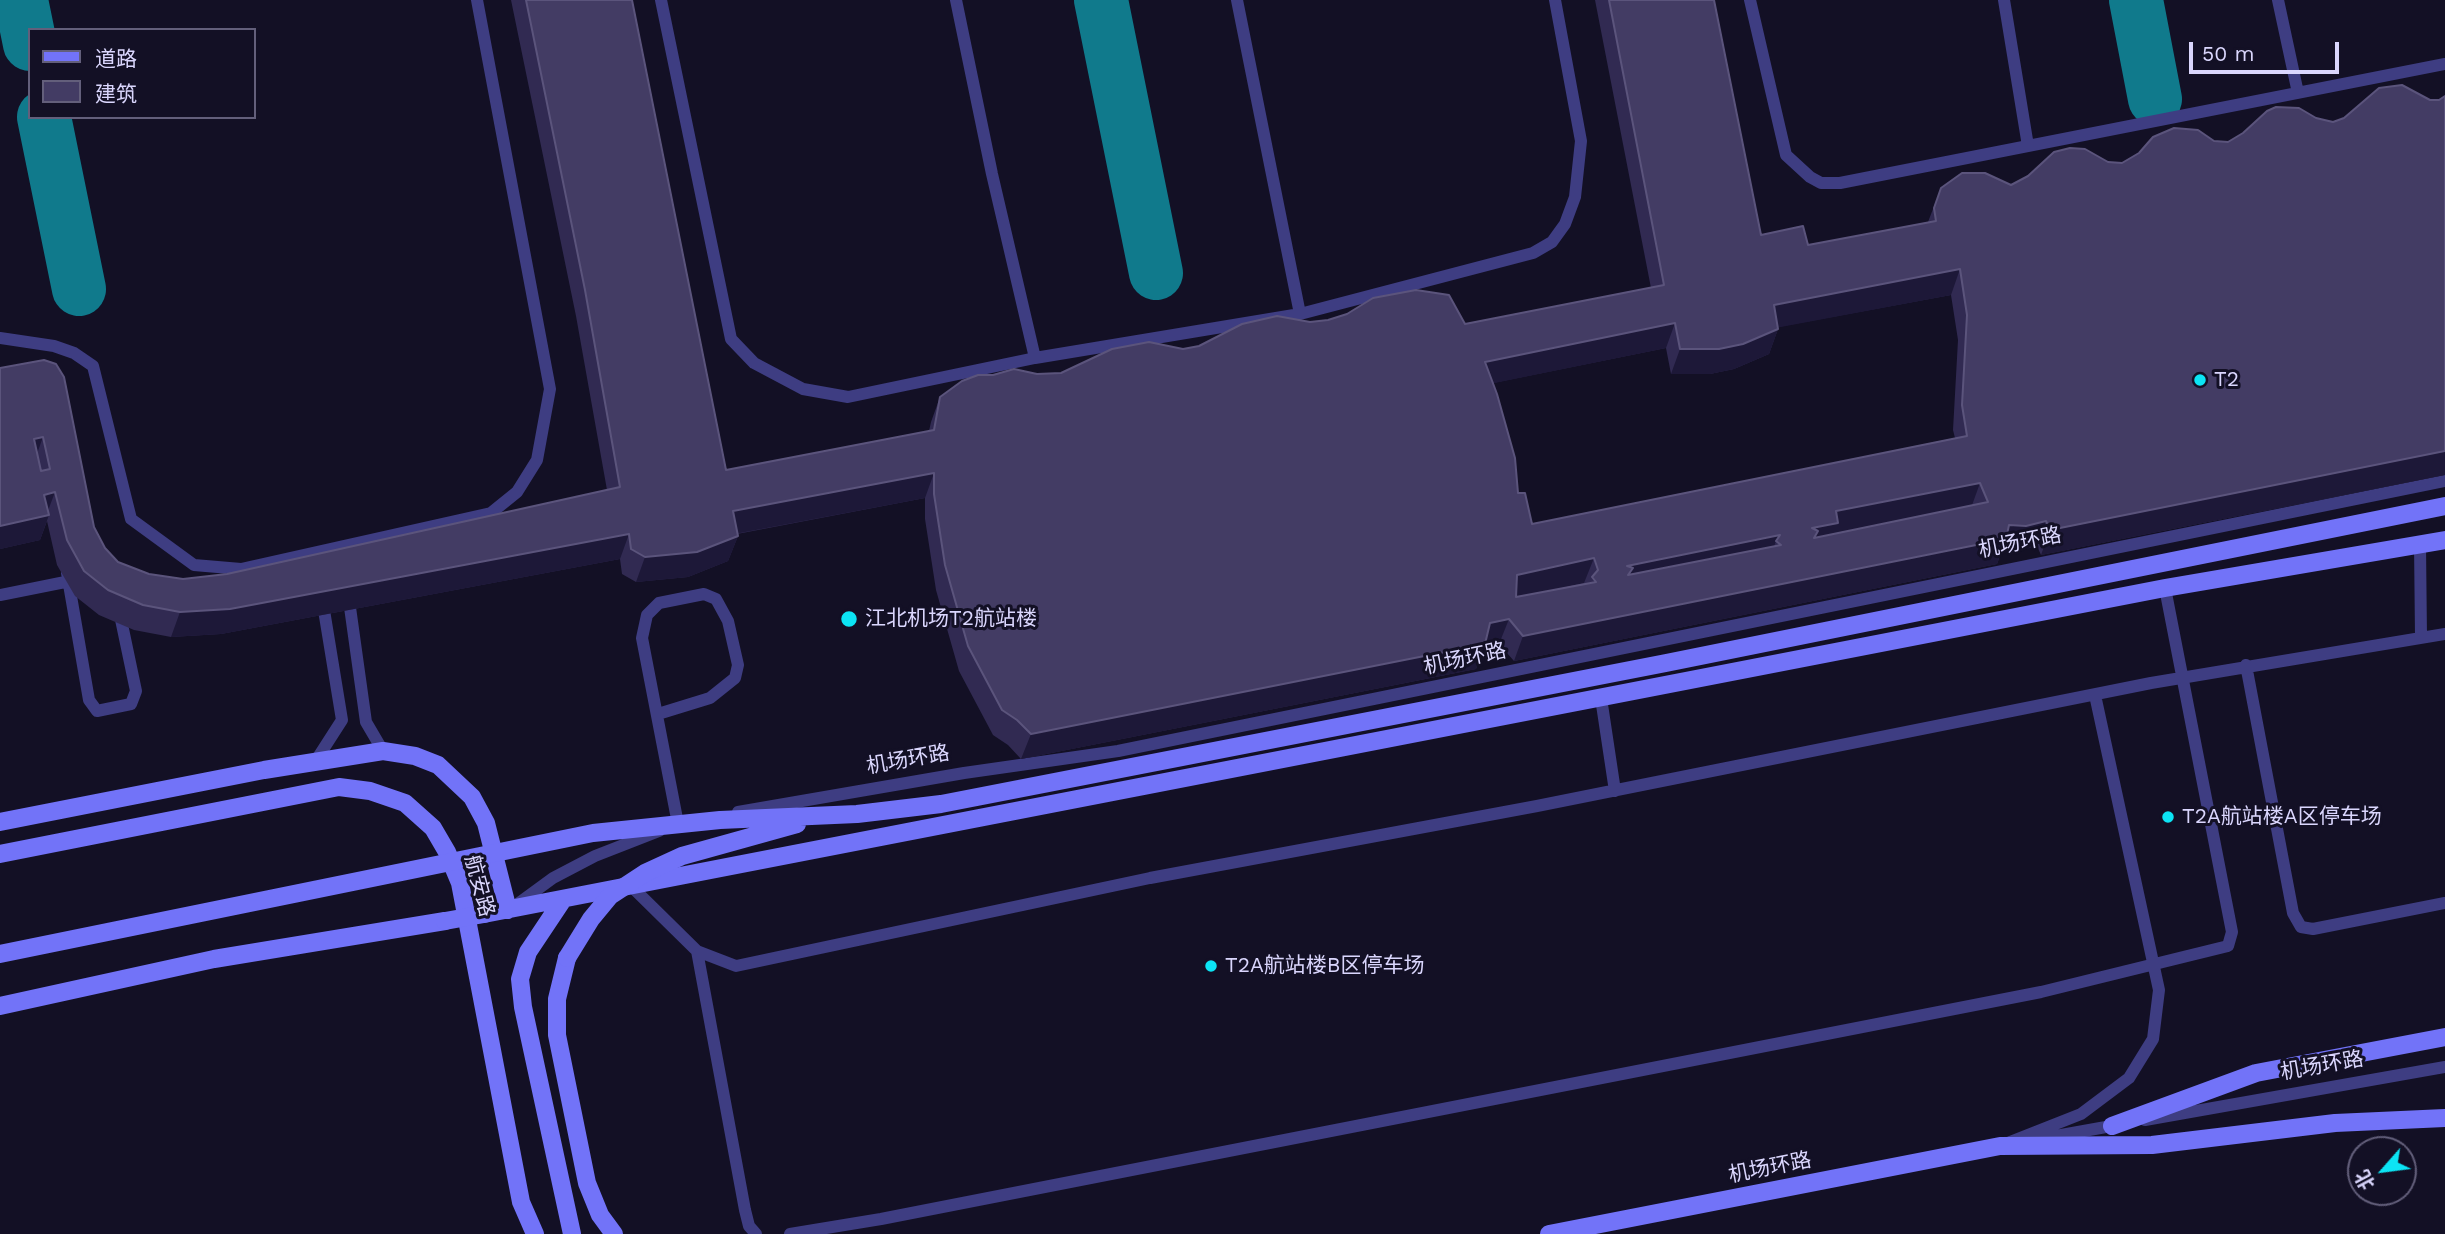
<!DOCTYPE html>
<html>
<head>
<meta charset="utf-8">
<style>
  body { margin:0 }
  #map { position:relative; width:2445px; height:1234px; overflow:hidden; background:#131025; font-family:"Work Sans","Noto Sans SC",sans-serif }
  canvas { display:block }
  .legend { position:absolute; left:28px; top:28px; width:228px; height:91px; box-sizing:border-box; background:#131025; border:2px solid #635f7b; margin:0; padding:9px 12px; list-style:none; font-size:21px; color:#dad6fd }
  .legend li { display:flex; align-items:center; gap:14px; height:35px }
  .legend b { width:35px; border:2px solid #635f7b }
  .north { position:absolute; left:2347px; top:1136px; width:70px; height:70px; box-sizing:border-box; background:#131025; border:2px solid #635f7b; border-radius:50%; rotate:242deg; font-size:19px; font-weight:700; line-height:28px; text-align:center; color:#dad6fd }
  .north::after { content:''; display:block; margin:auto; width:24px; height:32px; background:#0ce4f4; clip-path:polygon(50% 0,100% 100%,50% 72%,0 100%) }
  .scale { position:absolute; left:2189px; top:42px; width:150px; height:32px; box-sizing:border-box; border:4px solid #dad6fd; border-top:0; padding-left:9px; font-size:21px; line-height:24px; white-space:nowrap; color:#dad6fd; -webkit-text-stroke:5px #131025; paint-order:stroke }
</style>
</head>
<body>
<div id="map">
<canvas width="2445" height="1234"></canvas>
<ul class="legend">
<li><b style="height:9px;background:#7273f8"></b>道路</li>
<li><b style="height:19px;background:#433c64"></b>建筑</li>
</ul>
<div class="north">北</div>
<div class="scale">50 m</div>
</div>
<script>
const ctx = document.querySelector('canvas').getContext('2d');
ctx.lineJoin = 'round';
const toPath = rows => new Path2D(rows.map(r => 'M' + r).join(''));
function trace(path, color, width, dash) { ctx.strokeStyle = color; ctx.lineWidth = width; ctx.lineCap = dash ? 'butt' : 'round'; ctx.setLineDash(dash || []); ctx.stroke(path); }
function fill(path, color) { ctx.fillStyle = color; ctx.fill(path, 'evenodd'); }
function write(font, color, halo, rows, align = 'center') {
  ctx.font = font + ' "Work Sans","Noto Sans SC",sans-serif'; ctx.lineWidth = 6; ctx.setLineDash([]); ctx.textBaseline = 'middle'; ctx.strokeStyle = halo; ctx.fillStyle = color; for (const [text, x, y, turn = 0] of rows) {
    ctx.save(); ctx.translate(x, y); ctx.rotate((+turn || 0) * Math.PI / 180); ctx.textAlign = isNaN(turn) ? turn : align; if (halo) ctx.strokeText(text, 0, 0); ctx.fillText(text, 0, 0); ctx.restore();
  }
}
const taxiway = toPath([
  [21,0,30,44],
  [1101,0,1156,273],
  [2136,0,2155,99],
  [44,117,79,289]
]);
const lane = toPath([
  [661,0,731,339,754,363,803,389,848,397,1035,358,1300,314,1533,253,1552,242,1565,224,1575,197,1581,141,1555,0],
  [956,0,992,174,1035,358],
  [1237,0,1300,314],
  [1750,0,1786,155,1810,177,1821,183,1840,183,2445,64],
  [2004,0,2028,146],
  [2278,0,2298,93],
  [0,338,54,346,74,353,93,366,131,519,194,565,241,569,491,513,517,492,537,460,550,389,477,0],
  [2420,544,2421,637],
  [67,573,89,700,97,711,131,704,136,691,119,610],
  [348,593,366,722,383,751],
  [0,595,80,579],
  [2246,665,2293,913,2301,927,2313,929,2445,903],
  [1601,698,1615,791],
  [658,714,710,698,735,678,738,665,728,621,716,599,704,594,659,603,647,615,642,638,678,824],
  [315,762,342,720,322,598],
  [738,812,964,773,1118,751,2445,481],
  [632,887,697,951,736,966,1150,878,1537,806,2151,683,2445,634],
  [512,908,553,878,595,856,659,831],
  [697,951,745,1210,749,1226,756,1234],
  [2145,1120,2445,1067],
  [2039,1139,2117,1125],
  [2010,1142,2081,1114,2129,1078,2153,1039,2159,990,2095,695],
  [790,1234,881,1219,2041,992,2228,946,2232,932,2165,588]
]);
const secondary = toPath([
  [0,822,264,770,383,751,415,756,438,765,472,797,486,823,508,910],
  [0,854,339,787,370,791,405,803,433,828,447,852,460,883,521,1202,535,1234],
  [562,901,528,952,520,979,523,1007,572,1234],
  [484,914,2165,588,2445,540],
  [567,958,557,999,557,1035,587,1183,600,1215,614,1234],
  [0,1006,214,959,445,921],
  [2112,1126,2256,1073,2445,1037],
  [1549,1234,2000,1146,2152,1145,2335,1123,2445,1118]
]);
const secondaryBridge = toPath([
  [445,921,484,914],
  [0,954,593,833,720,820,857,814,941,804,1666,663,2445,506],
  [567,958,591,919,610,896,645,873,682,856,797,824]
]);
const wall = toPath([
  [511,0,632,0,726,470,929,431,931,422,940,397,1037,374,1061,373,1199,346,1310,322,1465,324,1651,288,1595,0,1714,0,1761,235,1808,245,1928,222,1941,188,2011,185,2108,162,2122,163,2214,141,2228,142,2316,118,2333,122,2430,100,2439,100,2445,96,2445,475,2041,555,2037,546,2017,551,2002,550,1997,564,1514,661,1499,644,1484,647,1476,669,1021,759,1008,745,993,735,959,671,936,590,925,519,925,498,737,534,738,536,728,561,688,577,636,582,622,574,620,559,221,634,171,637,134,630,99,615,75,596,57,565,47,521,40,540,0,549,0,368,44,360,94,527,105,548,118,562,149,574,183,579,227,574,607,490,576,316],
  [1951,295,1958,340,1953,430,1955,438,1532,524,1518,493,1493,383,1666,348,1671,374,1710,374,1734,369,1769,354,1778,329,1778,327]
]);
const shadedWall = toPath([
  [1960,269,1951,295,1765,330,1774,305],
  [1675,323,1666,348,1475,387,1485,362],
  [1778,329,1769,354,1734,369,1710,374,1671,374,1680,349],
  [43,437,34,462,34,439],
  [2445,451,2445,475,2041,555,2050,530],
  [934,473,925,498,724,536,733,511],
  [1980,483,1971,508,1809,552,1812,528,1836,511],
  [55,492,46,516,49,515,40,540,0,549,0,526,44,495],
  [2046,521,2037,546,2017,551,2002,550,1997,564,1514,661,1523,636,2009,525],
  [629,534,620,559,221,634,171,637,180,612],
  [1780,535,1776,541,1769,561,1619,600,1627,566],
  [738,536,728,561,688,577,636,582,645,557],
  [1594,558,1584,583,1508,600,1517,575],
  [1509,619,1499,644,1484,647,1476,669,1021,759,1031,734]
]);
const building = toPath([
  [526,0,632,0,726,470,934,430,940,397,962,381,978,375,993,375,1014,369,1037,374,1061,373,1112,349,1149,342,1183,349,1199,346,1242,324,1277,316,1310,322,1328,320,1347,314,1373,298,1416,290,1449,295,1465,324,1664,285,1609,0,1714,0,1761,235,1803,226,1808,245,1936,221,1934,208,1941,188,1962,173,1985,173,2011,185,2028,176,2054,152,2070,148,2085,149,2108,162,2122,163,2139,153,2153,137,2174,128,2198,130,2214,141,2228,142,2243,133,2267,111,2276,107,2299,108,2316,118,2333,122,2344,118,2379,88,2402,85,2430,100,2439,100,2445,96,2445,451,2050,530,2046,521,2026,526,2009,525,2006,539,1523,636,1509,619,1490,623,1485,644,1031,734,1017,720,1002,710,968,646,945,565,934,494,934,473,733,511,738,536,697,552,645,557,631,549,629,534,230,609,180,612,143,605,108,590,84,571,67,540,55,492,44,495,49,515,0,526,0,368,44,360,56,364,64,377,94,527,105,548,118,562,149,574,183,579,227,574,620,487,585,290,526,0],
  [1960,269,1967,315,1962,405,1967,436,1532,524,1525,493,1518,493,1515,458,1497,394,1485,362,1675,323,1680,349,1719,349,1743,344,1778,329,1774,305,1960,269],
  [43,437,50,469,41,471,34,439,43,437],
  [1980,483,1988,502,1814,538,1818,531,1812,528,1838,523,1836,511,1980,483],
  [1780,535,1776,541,1781,545,1628,575,1633,568,1627,566,1780,535],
  [1594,558,1598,570,1592,577,1596,582,1516,597,1517,575,1594,558]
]);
const markers = [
  [2200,380,7,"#0ce4f4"],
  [849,619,9,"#0ce4f4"],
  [2168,817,7,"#0ce4f4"],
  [1211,966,7,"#0ce4f4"]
];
const poiNames = [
  ["T2",2214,380],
  ["江北机场T2航站楼",865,619],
  ["T2A航站楼A区停车场",2182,817],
  ["T2A航站楼B区停车场",1225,966]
];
const streetNames = [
  ["机场环路",2020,543,-11],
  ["机场环路",1465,659,-12],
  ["机场环路",908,760,-10],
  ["航安路",479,886,75],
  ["机场环路",2322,1066,-10],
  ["机场环路",1770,1168,-11]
];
trace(taxiway, '#107a8c', 54);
trace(lane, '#3e3d82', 12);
trace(secondary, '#7273f8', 18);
trace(secondaryBridge, '#7273f8', 18);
fill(wall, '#312a52');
fill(shadedWall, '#1d1838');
fill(building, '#433c64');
trace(building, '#5b547c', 2);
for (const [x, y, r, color] of markers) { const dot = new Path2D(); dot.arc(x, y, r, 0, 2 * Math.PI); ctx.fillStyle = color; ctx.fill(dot); trace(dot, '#131025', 2.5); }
write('21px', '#dad6fd', '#131025', poiNames, 'left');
write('21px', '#dad6fd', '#131025', streetNames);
</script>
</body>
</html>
